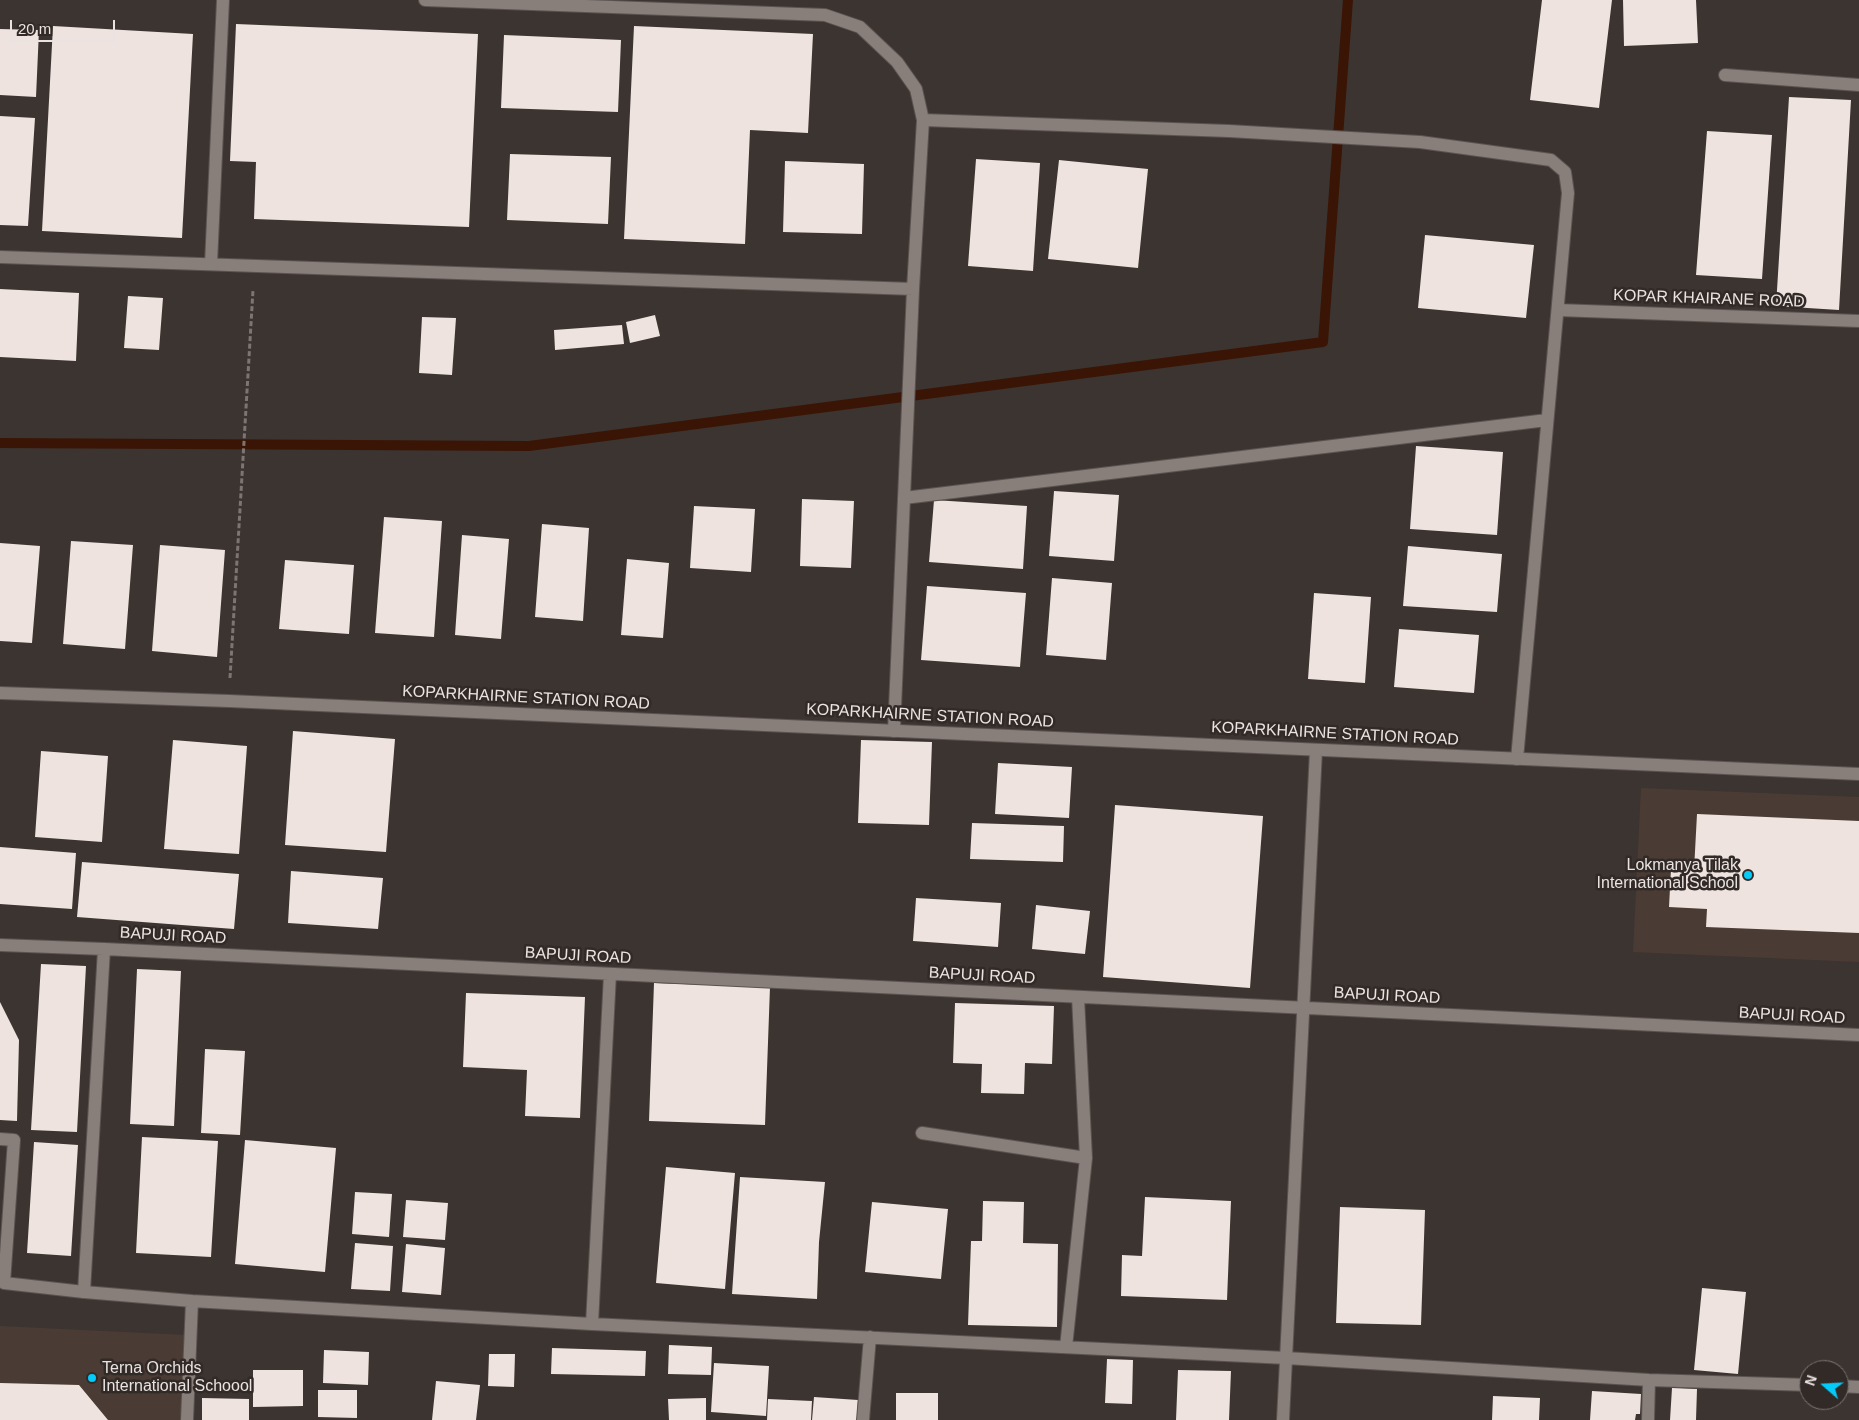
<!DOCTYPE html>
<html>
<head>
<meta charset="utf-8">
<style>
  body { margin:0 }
  #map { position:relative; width:1859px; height:1420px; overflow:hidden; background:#3c3430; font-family:Arial,sans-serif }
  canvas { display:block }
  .north { position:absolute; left:1799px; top:1360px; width:50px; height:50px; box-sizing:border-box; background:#322a26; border:1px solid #7b7471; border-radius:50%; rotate:289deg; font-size:14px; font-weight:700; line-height:20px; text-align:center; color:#e9e3e1 }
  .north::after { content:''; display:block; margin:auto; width:18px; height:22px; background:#04cbf9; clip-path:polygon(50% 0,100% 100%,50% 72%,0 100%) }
  .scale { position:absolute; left:10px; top:20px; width:105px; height:22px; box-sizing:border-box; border:2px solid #e9e3e1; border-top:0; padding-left:6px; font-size:15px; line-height:18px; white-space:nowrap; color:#e9e3e1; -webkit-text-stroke:4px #322a26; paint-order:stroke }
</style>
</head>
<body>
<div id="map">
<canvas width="1859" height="1420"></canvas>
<div class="north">N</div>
<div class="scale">20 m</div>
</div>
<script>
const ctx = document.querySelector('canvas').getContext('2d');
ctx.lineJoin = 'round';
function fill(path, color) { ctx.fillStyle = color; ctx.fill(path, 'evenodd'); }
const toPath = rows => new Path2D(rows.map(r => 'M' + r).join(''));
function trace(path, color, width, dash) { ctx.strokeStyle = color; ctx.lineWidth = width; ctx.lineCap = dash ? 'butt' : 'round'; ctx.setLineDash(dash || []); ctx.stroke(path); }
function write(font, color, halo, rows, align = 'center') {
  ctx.font = font + ' Arial,sans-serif'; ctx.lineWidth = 5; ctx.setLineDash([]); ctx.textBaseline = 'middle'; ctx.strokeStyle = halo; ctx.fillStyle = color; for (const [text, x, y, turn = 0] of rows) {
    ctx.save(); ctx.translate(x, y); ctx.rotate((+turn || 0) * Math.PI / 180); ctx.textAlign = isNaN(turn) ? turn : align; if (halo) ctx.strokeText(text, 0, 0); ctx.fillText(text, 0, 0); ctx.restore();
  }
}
const built = toPath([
  [1641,788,1859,797,1859,962,1633,952],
  [0,1326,186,1335,182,1420,0,1420]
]);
const stream = toPath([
  [0,443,529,446,1323,342,1348,0]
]);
const building = toPath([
  [1542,0,1612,0,1599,108,1530,100],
  [1623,0,1696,0,1698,43,1624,46],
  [236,24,478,34,469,227,254,219,256,162,230,161],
  [53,26,193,34,182,238,42,231],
  [634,26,813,34,808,133,750,130,745,244,624,239],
  [0,29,39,30,36,97,0,95],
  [504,35,621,40,618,112,501,108],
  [1789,97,1851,100,1839,310,1776,306],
  [0,116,35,118,28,226,0,225],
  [1707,131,1772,135,1762,279,1696,275],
  [510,154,611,157,608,224,507,220],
  [976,159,1040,163,1033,271,968,266],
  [1059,160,1148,169,1138,268,1048,259],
  [785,161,864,164,862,234,783,232],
  [1425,235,1534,245,1526,318,1418,308],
  [0,289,79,293,76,361,0,357],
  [128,296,163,298,159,350,124,348],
  [655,315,660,336,630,343,626,322],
  [422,317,456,318,452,375,419,373],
  [622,325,624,344,555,350,554,330],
  [1416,446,1503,452,1497,535,1410,529],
  [1054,491,1119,495,1114,561,1049,556],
  [802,499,854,501,851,568,800,566],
  [934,500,1027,506,1023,569,929,562],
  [694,506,755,509,751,572,690,568],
  [384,517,442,521,434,637,375,633],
  [542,524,589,528,583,621,535,617],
  [462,535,509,539,501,639,455,635],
  [71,541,133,545,125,649,63,644],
  [0,543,40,546,32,643,0,641],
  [160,545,225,550,217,657,152,651],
  [1408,546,1502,554,1497,612,1403,606],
  [627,559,669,563,663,638,621,635],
  [285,560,354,565,349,634,279,629],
  [1052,578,1112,583,1106,660,1046,655],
  [927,586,1026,593,1020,667,921,660],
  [1314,593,1371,597,1365,683,1308,679],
  [1399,629,1479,635,1474,693,1394,687],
  [293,731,395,739,386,852,285,845],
  [173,740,247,746,239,854,164,849],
  [861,740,932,742,929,825,858,823],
  [41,751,108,756,102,842,35,837],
  [998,763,1072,767,1069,818,995,814],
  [1115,805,1263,816,1250,988,1103,977],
  [1697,814,1859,821,1859,933,1706,927,1707,909,1669,907,1671,869,1694,870],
  [972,823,1064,826,1063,862,970,859],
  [0,847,76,853,72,909,0,904],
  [82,862,239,874,234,929,77,917],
  [291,871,383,878,378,929,288,923],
  [916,898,1001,903,998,947,913,941],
  [1036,905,1090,911,1085,954,1032,949],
  [41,964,86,966,77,1132,31,1130],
  [137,969,181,971,174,1126,130,1124],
  [654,983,770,987,765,1125,649,1121],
  [466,993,585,997,580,1118,525,1116,527,1070,463,1067],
  [0,1002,19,1040,17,1121,0,1120],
  [955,1003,1054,1006,1052,1064,1025,1063,1024,1094,981,1093,982,1064,953,1063],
  [205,1049,245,1051,240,1135,201,1133],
  [142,1137,218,1141,211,1257,136,1253],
  [245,1140,336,1148,325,1272,235,1264],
  [34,1142,78,1145,71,1256,27,1253],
  [666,1167,735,1173,725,1289,656,1283],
  [740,1177,825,1182,819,1242,817,1299,732,1294],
  [355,1192,392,1194,389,1237,352,1234],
  [1145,1197,1231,1201,1227,1300,1121,1296,1122,1255,1142,1256],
  [406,1200,448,1203,445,1240,403,1237],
  [983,1201,1024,1202,1023,1243,1058,1244,1057,1327,968,1325,971,1241,982,1241],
  [872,1202,948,1209,941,1279,865,1272],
  [1340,1207,1425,1210,1421,1325,1336,1323],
  [355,1243,393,1246,390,1291,351,1289],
  [406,1244,445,1248,441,1295,402,1292],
  [1702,1288,1746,1292,1738,1374,1694,1370],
  [669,1345,712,1347,711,1375,668,1374],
  [552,1348,646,1351,645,1376,551,1374],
  [324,1350,369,1352,368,1385,323,1383],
  [489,1354,515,1354,514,1387,488,1386],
  [1107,1359,1133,1360,1132,1404,1105,1403],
  [714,1363,769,1366,766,1416,711,1412],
  [253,1370,303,1370,303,1406,253,1407],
  [1178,1370,1231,1371,1229,1420,1176,1420],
  [436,1381,480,1385,476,1420,432,1420],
  [0,1383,79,1385,108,1420,0,1420],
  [1672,1388,1697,1389,1696,1420,1670,1420],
  [318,1390,357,1390,357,1418,318,1417],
  [1592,1391,1641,1394,1640,1414,1636,1414,1635,1420,1590,1420],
  [896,1393,938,1393,938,1420,896,1420],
  [1493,1396,1540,1398,1539,1420,1492,1420],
  [814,1397,858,1400,857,1420,812,1420],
  [202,1398,249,1399,249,1420,202,1420],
  [706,1398,706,1420,669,1420,668,1399],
  [768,1399,812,1401,811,1420,767,1420]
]);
const path = toPath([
  [230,678,253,290]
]);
const service = toPath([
  [0,1139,14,1140,4,1283,84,1292]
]);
const minor = toPath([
  [1725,75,1859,85],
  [923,120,1229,131,1420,142,1551,160,1565,172,1568,193,1517,759],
  [0,257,913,289,923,120,916,89,897,62,860,27,825,15,425,0],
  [211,264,223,0],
  [1558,310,1859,321],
  [904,498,1547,420],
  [894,731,913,289],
  [0,945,104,949,84,1292,192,1301],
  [104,949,1859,1035],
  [922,1133,1086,1158],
  [592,1324,610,974],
  [1066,1347,1086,1158,1078,997],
  [1839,1386,1859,1387],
  [187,1420,192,1301,592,1324,1286,1358,1649,1380,1809,1385],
  [863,1420,870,1337],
  [1283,1420,1316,750],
  [1648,1420,1649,1380]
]);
const tertiary = toPath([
  [0,693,229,701,1859,774]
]);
const markers = [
  [1748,875,5,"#04cbf9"],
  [92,1378,5,"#04cbf9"]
];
const streetNames = [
  ["KOPAR KHAIRANE ROAD",1709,299,2],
  ["KOPARKHAIRNE STATION ROAD",526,698,3],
  ["KOPARKHAIRNE STATION ROAD",930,716,3],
  ["KOPARKHAIRNE STATION ROAD",1335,734,3],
  ["BAPUJI ROAD",173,936,3],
  ["BAPUJI ROAD",578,956,3],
  ["BAPUJI ROAD",982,976,3],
  ["BAPUJI ROAD",1387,996,3],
  ["BAPUJI ROAD",1792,1016,3]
];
const poiNames = [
  ["Lokmanya Tilak",1738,866],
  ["International School",1738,884],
  ["Terna Orchids",102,1369,"left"],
  ["International Schoool",102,1387,"left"]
];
fill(built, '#4b3b35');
trace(stream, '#3a1505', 10);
fill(building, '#eee3de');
trace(service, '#5a5350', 14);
trace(minor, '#5a5350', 14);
trace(tertiary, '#5a5350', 14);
trace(path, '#7d7572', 3, [5, 2.5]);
trace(service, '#887e7a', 12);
trace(minor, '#887e7a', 12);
trace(tertiary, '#887e7a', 12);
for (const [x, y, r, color] of markers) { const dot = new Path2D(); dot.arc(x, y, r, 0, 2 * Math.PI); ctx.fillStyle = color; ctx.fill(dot); trace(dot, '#322a26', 2); }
write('16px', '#e9e3e1', '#322a26', streetNames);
write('16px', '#e9e3e1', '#322a26', poiNames, 'right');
</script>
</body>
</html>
